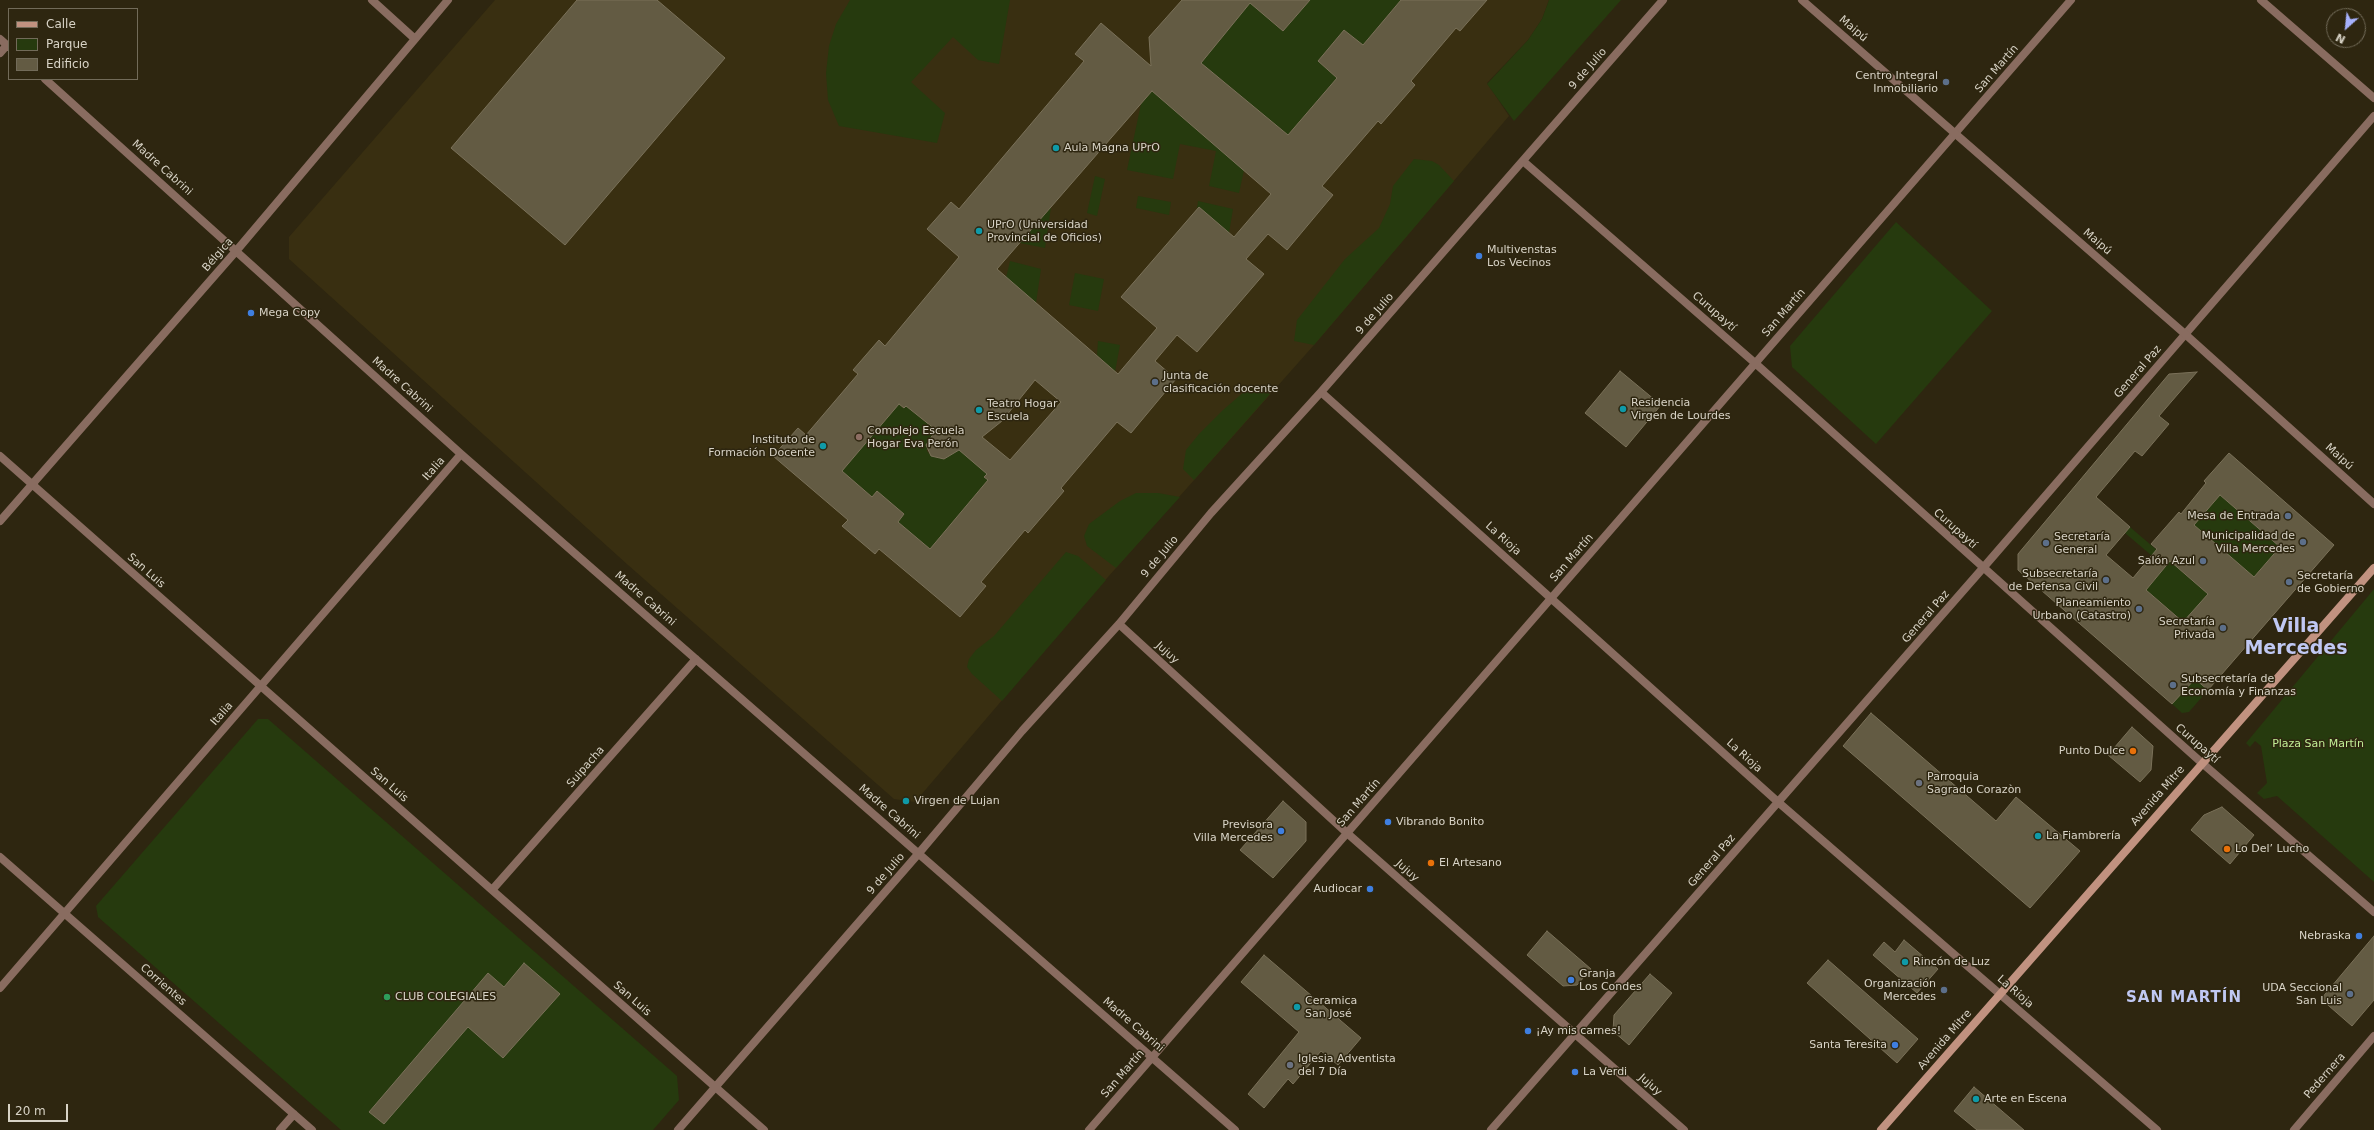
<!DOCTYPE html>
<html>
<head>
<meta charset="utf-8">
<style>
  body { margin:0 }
  #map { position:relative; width:2374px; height:1130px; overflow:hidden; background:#2e2610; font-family:"DejaVu Sans",sans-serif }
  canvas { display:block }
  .legend { position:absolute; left:8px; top:8px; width:130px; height:72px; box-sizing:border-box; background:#2e2610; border:1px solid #726b59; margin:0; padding:5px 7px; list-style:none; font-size:12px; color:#d8d3c6 }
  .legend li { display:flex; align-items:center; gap:8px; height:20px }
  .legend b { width:20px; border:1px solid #726b59 }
  .north { position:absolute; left:2326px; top:8px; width:40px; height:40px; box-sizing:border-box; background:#2e2610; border:1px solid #726b59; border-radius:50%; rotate:207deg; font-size:11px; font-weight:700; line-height:16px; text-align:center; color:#d8d3c6 }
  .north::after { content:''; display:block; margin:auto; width:14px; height:18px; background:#a6b1fc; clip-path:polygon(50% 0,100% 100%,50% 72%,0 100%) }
  .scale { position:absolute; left:8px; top:1104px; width:60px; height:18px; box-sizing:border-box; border:2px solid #d8d3c6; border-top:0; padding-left:5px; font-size:12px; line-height:14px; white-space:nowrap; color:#d8d3c6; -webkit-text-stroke:3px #2e2610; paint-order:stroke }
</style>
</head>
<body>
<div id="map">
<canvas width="2374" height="1130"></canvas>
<ul class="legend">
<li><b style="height:5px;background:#c19280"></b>Calle</li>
<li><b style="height:11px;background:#263a0e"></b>Parque</li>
<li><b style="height:11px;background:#635b43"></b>Edificio</li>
</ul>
<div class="north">N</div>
<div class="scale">20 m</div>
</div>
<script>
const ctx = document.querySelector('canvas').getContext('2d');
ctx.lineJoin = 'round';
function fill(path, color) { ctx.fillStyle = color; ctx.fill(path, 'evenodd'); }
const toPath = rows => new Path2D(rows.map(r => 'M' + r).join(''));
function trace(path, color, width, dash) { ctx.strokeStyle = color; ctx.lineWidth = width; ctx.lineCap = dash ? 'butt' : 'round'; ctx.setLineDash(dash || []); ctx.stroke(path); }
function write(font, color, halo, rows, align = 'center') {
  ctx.font = font + ' "DejaVu Sans",sans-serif'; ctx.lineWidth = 3; ctx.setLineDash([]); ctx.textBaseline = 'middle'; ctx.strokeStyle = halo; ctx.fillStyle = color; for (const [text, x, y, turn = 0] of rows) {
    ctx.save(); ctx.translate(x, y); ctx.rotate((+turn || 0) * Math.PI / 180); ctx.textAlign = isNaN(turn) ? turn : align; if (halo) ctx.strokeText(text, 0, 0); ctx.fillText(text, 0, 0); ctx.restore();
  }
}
const built = toPath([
  [495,0,1549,0,1542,19,1528,40,1487,83,1509,116,1314,345,1092,595,915,802,894,799,628,565,289,259,289,237]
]);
const green = toPath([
  [850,0,1010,0,999,64,978,60,953,37,911,82,945,113,937,143,839,126,828,100,826,73,829,46,836,24],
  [1310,0,1401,0,1363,45,1344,30,1318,61,1337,78,1288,135,1201,63,1250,3,1283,31],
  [1549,0,1621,0,1514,121,1487,84,1528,40,1542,19],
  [1152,91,1244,170,1239,193,1209,186,1216,151,1180,144,1173,179,1127,170,1141,104],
  [1414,159,1432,161,1439,165,1454,181,1314,345,1294,341,1297,320,1345,259,1379,228,1390,204,1393,186],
  [1095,176,1105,179,1097,216,1087,213],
  [1138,196,1171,202,1169,215,1136,208],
  [1198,201,1233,209,1229,233,1199,207,1197,209],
  [1051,207,1045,248,1020,243],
  [1896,222,1992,311,1876,444,1792,367,1790,346],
  [1010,261,1041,269,1036,303,1006,278],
  [1075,273,1104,279,1098,311,1069,305],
  [1098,341,1120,345,1115,372,1097,355],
  [1254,388,1270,394,1194,480,1183,469,1186,450,1199,434,1223,410,1245,391],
  [899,404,903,408,906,406,940,434,934,435,927,441,927,451,931,456,944,459,950,455,953,444,987,474,984,477,988,480,930,549,898,522,904,514,877,491,872,497,842,471],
  [1136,493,1158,493,1180,497,1116,568,1087,546,1084,536,1089,524,1120,501],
  [2220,495,2280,547,2254,577,2194,525],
  [2130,527,2208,594,2200,636,2146,590,2165,567,2125,533],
  [1066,552,1078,556,1106,580,1002,701,972,674,967,667,969,659,976,650,994,636],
  [2374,589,2374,882,2277,796,2264,799,2257,793,2267,783,2261,746,2255,741,2250,747,2246,743],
  [2195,679,2208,690,2189,712,2182,713,2172,704],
  [258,719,268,719,677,1076,679,1100,653,1130,341,1130,98,917,96,906]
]);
const building = toPath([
  [577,0,657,0,725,58,565,245,451,148,577,0],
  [1182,0,1310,0,1283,31,1250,3,1201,63,1288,135,1337,78,1318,61,1344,30,1363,45,1401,0,1487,0,1460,31,1456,28,1411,81,1415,85,1381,124,1378,121,1322,186,1333,195,1287,250,1268,234,1246,259,1264,274,1197,352,1177,335,1155,361,1176,379,1131,433,1117,422,1061,488,1064,491,1028,533,1025,530,981,582,986,586,960,617,879,549,875,554,842,526,848,520,773,456,798,428,806,435,858,374,853,370,879,340,885,346,959,257,927,229,951,202,959,209,1069,79,1084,61,1075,54,1101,23,1151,66,1149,37,1182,0],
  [1152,91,1271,194,1234,237,1199,207,1121,297,1157,328,1118,374,997,269,1152,91],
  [1035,380,1061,402,1010,460,982,437,1002,421,1035,380],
  [899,404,904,408,906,406,936,430,926,445,931,456,944,459,959,450,987,474,984,477,988,480,930,549,898,522,904,514,877,491,872,497,842,471,899,404],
  [1620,371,1661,405,1626,447,1585,413,1620,371],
  [2197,372,2159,416,2169,424,2142,456,2135,451,2096,497,2130,527,2106,555,2133,578,2157,549,2151,544,2179,512,2181,514,2206,483,2204,481,2229,453,2334,545,2208,690,2195,679,2172,704,2018,570,2018,554,2169,374,2197,372],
  [2220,495,2280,547,2254,577,2194,525,2220,495],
  [2170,561,2208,594,2183,622,2146,590,2170,561],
  [1871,713,1996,821,2016,797,2080,851,2030,908,1843,746,1871,713],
  [2132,727,2153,746,2151,770,2140,782,2108,755,2132,727],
  [1283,801,1306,822,1306,841,1273,878,1240,850,1283,801],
  [2222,807,2254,835,2230,864,2191,830,2204,815,2222,807],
  [1547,931,1591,969,1577,985,1563,986,1527,955,1547,931],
  [2374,936,2374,1000,2352,1026,2321,999,2374,936],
  [1904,940,1938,969,1917,993,1873,955,1884,942,1895,952,1904,940],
  [1264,955,1361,1038,1338,1065,1321,1051,1293,1084,1288,1079,1264,1108,1248,1094,1299,1032,1241,982,1264,955],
  [1828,960,1918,1039,1897,1063,1807,983,1828,960],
  [524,963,560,994,503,1058,468,1027,384,1124,369,1112,488,973,504,987,524,963],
  [1650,974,1672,993,1629,1045,1613,1031,1614,1015,1650,974],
  [1974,1087,2024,1130,1977,1130,1954,1111,1974,1087]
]);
const minor = toPath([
  [372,0,415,39],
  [2261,0,2374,98],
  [0,39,9,47],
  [0,53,7,45],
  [45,79,461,454,1235,1130],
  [1523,161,1755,363,2202,763,2374,912],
  [1321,392,1778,802,2157,1130],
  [0,456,764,1130],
  [0,521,237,250,448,0],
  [1119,624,1347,833,1684,1130],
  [0,857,312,1130],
  [492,890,696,659],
  [0,988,461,454],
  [280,1130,294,1114],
  [678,1130,919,853,1022,731,1119,624,1211,513,1321,392,1663,0],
  [1089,1130,2071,0],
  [1491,1130,1983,568,2374,116]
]);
const tertiary = toPath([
  [1802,0,2185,334,2374,504],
  [2294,1130,2374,1036]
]);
const secondary = toPath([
  [1881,1130,2374,568]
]);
const markers = [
  [1946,82,4,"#5c6f8a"],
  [1056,148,4,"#0f9aa8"],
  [979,231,4,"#0f9aa8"],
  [1479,256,4,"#3f7fe0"],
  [251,313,4,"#3f7fe0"],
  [1155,382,4,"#5c6f8a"],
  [1623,409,4,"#0f9aa8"],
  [979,410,4,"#0f9aa8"],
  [859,437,4,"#8d6e63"],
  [823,446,4,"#0f9aa8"],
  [2288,516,4,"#5c6f8a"],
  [2303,542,4,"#5c6f8a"],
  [2046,543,4,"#5c6f8a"],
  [2203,561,4,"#5c6f8a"],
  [2106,580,4,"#5c6f8a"],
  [2289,582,4,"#5c6f8a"],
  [2139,609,4,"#5c6f8a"],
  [2223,628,4,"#5c6f8a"],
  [2173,685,4,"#5c6f8a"],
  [2133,751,4,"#e8710a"],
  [1919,783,4,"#6b7280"],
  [906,801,4,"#0f9aa8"],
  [1388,822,4,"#3f7fe0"],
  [1281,831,4,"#3f7fe0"],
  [2038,836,4,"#0f9aa8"],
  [2227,849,4,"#e8710a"],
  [1431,863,4,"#e8710a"],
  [1370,889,4,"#3f7fe0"],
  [2359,936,4,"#3f7fe0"],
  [1905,962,4,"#0f9aa8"],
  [1571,980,4,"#3f7fe0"],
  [1944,990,4,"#5c6f8a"],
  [2350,994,4,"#5c6f8a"],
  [387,997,4,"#2e9e5b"],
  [1297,1007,4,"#0f9aa8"],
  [1528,1031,4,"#3f7fe0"],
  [1895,1045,4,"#3f7fe0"],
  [1290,1065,4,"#6b7280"],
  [1575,1072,4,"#3f7fe0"],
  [1976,1099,4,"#0f9aa8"]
];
const streetNames = [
  ["Maipú",1853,29,41],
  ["9 de Julio",1588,69,-49],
  ["San Martín",1997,69,-49],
  ["Madre Cabrini",162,168,42],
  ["Maipú",2097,242,41],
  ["Bélgica",218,255,-49],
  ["Curupaytí",1714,312,41],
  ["San Martín",1784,313,-49],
  ["9 de Julio",1375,314,-49],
  ["General Paz",2138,372,-49],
  ["Madre Cabrini",402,385,42],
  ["Maipú",2339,457,42],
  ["Italia",434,469,-49],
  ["Curupaytí",1955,529,42],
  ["La Rioja",1503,539,42],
  ["9 de Julio",1160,557,-50],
  ["San Martín",1572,558,-49],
  ["San Luis",146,571,41],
  ["Madre Cabrini",645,599,41],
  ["General Paz",1926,617,-49],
  ["Jujuy",1167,653,42],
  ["Italia",222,714,-49],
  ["Curupaytí",2197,744,41],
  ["La Rioja",1744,756,42],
  ["Suipacha",586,767,-49],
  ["San Luis",389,785,41],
  ["Avenida Mitre",2158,796,-49],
  ["San Martín",1359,803,-49],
  ["Madre Cabrini",889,812,41],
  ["General Paz",1712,861,-49],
  ["Jujuy",1407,871,42],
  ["9 de Julio",886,874,-49],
  ["Corrientes",163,985,41],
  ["La Rioja",2015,992,41],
  ["San Luis",632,999,41],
  ["Madre Cabrini",1133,1025,41],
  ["Avenida Mitre",1945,1040,-49],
  ["San Martín",1123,1074,-49],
  ["Pedernera",2325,1076,-49],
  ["Jujuy",1650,1085,41]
];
const poiNames = [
  ["Centro Integral",1938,76,"right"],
  ["Inmobiliario",1938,89,"right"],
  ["Aula Magna UPrO",1064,148],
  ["UPrO (Universidad",987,225],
  ["Provincial de Oficios)",987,238],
  ["Multivenstas",1487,250],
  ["Los Vecinos",1487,263],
  ["Mega Copy",259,313],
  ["Junta de",1163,376],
  ["clasificación docente",1163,389],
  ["Residencia",1631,403],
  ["Virgen de Lourdes",1631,416],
  ["Teatro Hogar",987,404],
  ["Escuela",987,417],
  ["Complejo Escuela",867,431],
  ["Hogar Eva Perón",867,444],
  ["Instituto de",815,440,"right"],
  ["Formación Docente",815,453,"right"],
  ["Mesa de Entrada",2280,516,"right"],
  ["Municipalidad de",2295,536,"right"],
  ["Villa Mercedes",2295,549,"right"],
  ["Secretaría",2054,537],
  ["General",2054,550],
  ["Salón Azul",2195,561,"right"],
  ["Subsecretaría",2098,574,"right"],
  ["de Defensa Civil",2098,587,"right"],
  ["Secretaría",2297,576],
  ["de Gobierno",2297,589],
  ["Planeamiento",2131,603,"right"],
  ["Urbano (Catastro)",2131,616,"right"],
  ["Secretaría",2215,622,"right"],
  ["Privada",2215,635,"right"],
  ["Subsecretaría de",2181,679],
  ["Economía y Finanzas",2181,692],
  ["Punto Dulce",2125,751,"right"],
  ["Parroquia",1927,777],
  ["Sagrado Corazòn",1927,790],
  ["Virgen de Lujan",914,801],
  ["Vibrando Bonito",1396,822],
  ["Previsora",1273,825,"right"],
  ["Villa Mercedes",1273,838,"right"],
  ["La Fiambrería",2046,836],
  ["Lo Del’ Lucho",2235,849],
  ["El Artesano",1439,863],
  ["Audiocar",1362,889,"right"],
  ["Nebraska",2351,936,"right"],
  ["Rincón de Luz",1913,962],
  ["Granja",1579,974],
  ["Los Condes",1579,987],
  ["Organización",1936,984,"right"],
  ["Mercedes",1936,997,"right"],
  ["UDA Seccional",2342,988,"right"],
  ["San Luis",2342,1001,"right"],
  ["CLUB COLEGIALES",395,997],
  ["Ceramica",1305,1001],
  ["San José",1305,1014],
  ["¡Ay mis carnes!",1536,1031],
  ["Santa Teresita",1887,1045,"right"],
  ["Iglesia Adventista",1298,1059],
  ["del 7 Día",1298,1072],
  ["La Verdi",1583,1072],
  ["Arte en Escena",1984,1099]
];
const parkNames = [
  ["Plaza San Martín",2318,744]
];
const districtNames = [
  ["SAN MARTÍN",2184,998]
];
const townNames = [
  ["Villa",2296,627],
  ["Mercedes",2296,649]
];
fill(built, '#392f11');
fill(green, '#263a0e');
fill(building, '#635b43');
trace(building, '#7a7159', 1);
trace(minor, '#896c60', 8);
trace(tertiary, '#896c60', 8);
trace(secondary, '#c19280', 8);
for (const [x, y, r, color] of markers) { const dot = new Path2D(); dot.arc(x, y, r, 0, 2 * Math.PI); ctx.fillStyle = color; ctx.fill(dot); trace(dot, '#2e2610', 1.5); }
write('11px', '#d8d3c6', '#2e2610', streetNames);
write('11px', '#d8d3c6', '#2e2610', poiNames, 'left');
write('11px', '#c1ed95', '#2e2610', parkNames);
ctx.letterSpacing = '1px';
write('bold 15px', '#c0c8f3', '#2e2610', districtNames);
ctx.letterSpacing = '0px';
write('bold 19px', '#c0c8f3', '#2e2610', townNames);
</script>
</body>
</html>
